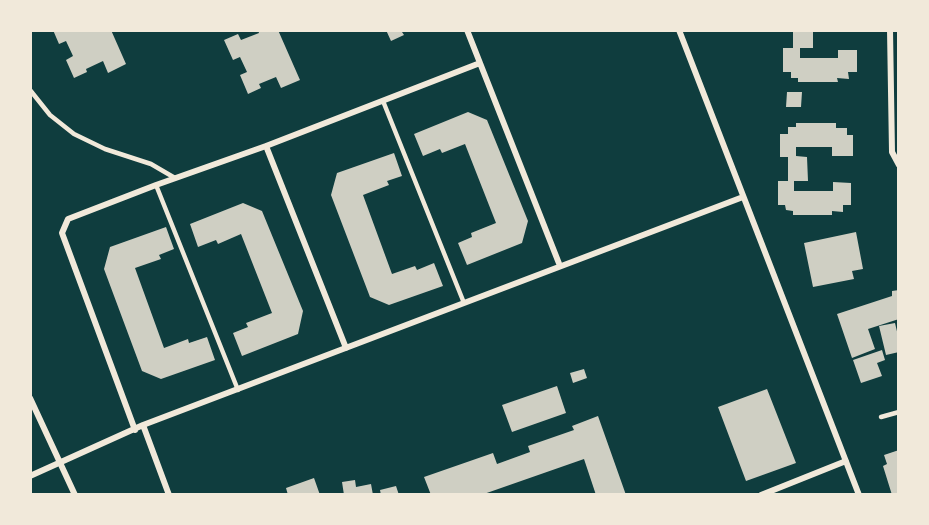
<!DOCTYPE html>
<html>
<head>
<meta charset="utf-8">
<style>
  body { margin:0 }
  #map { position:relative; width:929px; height:525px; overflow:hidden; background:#0f3d3e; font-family:"Exo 2",sans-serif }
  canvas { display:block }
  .frame { position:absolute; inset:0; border:32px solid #f1e9da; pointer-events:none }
</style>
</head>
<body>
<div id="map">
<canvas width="929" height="525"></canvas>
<div class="frame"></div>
</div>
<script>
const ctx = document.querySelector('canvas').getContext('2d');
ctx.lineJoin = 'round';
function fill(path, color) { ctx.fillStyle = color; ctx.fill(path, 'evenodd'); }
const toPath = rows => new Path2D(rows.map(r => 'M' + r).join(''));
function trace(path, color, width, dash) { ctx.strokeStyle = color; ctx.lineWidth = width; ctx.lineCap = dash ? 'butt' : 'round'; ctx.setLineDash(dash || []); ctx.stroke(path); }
const building = toPath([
  [53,30,111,30,126,64,108,73,103,61,86,69,87,72,74,78,66,60,73,56,66,41,59,44],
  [258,30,278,30,300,80,281,88,276,77,259,84,261,88,248,94,240,75,247,72,240,57,233,60,224,40,238,34,241,40,259,33],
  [386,30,407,30,402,32,404,35,391,41],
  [793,30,813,30,813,48,800,48,800,58,838,58,838,50,857,50,857,72,848,72,849,79,837,78,838,82,798,82,798,78,791,78,791,72,783,72,783,48,793,48],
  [787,92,802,92,801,107,786,107],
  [468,112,487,120,528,221,522,243,467,265,458,243,472,237,471,233,496,223,465,144,442,153,440,149,423,156,414,134],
  [796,123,836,123,836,128,847,128,847,135,853,135,853,156,832,156,832,147,796,147,796,156,807,157,808,181,794,181,794,191,833,191,833,182,851,183,851,205,843,205,843,212,832,211,832,215,793,215,793,211,786,210,785,205,778,205,778,181,788,181,788,157,780,157,780,134,788,134,788,127,796,127],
  [394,153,402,176,387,181,389,185,363,195,392,274,415,266,417,270,434,263,443,286,389,305,370,297,331,195,337,173],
  [243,203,262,211,303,311,298,334,242,356,233,333,248,327,246,323,272,313,241,234,218,244,216,240,198,247,190,224],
  [166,227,174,249,159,255,161,259,135,268,164,348,188,339,189,343,207,337,215,360,161,379,142,371,104,269,110,247],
  [856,232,863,269,852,271,854,279,813,287,804,243],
  [899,290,899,319,868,329,875,349,852,358,837,314,892,296,892,291],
  [895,323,899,340,899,352,886,355,879,326],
  [882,350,885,360,877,363,882,376,861,383,853,360],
  [584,369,587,378,573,383,570,373],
  [557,386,566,413,512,432,502,405],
  [767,389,796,463,746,481,718,407],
  [598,416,626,495,596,495,584,459,481,495,431,495,424,477,493,453,497,464,530,452,528,446,574,430,572,426],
  [899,450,899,495,892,495,883,466,887,464,884,455],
  [314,478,320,495,288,495,286,488],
  [355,480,356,487,371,484,373,495,344,495,342,482],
  [396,486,399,495,381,495,380,490]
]);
const service = toPath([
  [30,90,50,115,74,134,105,149,151,164,175,178],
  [383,101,464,303],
  [156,185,238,390],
  [881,417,899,412]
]);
const minor = toPath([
  [467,30,560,266],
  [679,30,859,495],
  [890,30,892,152,899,165],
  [266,146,346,348],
  [30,398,75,495],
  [143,425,169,495],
  [135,430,62,233,68,219,156,185,266,146,480,63],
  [30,476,143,425,743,197],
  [761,495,846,461]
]);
fill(building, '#cfcfc3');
trace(service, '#f1e9da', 4.5);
trace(minor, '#f1e9da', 6);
</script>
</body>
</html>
